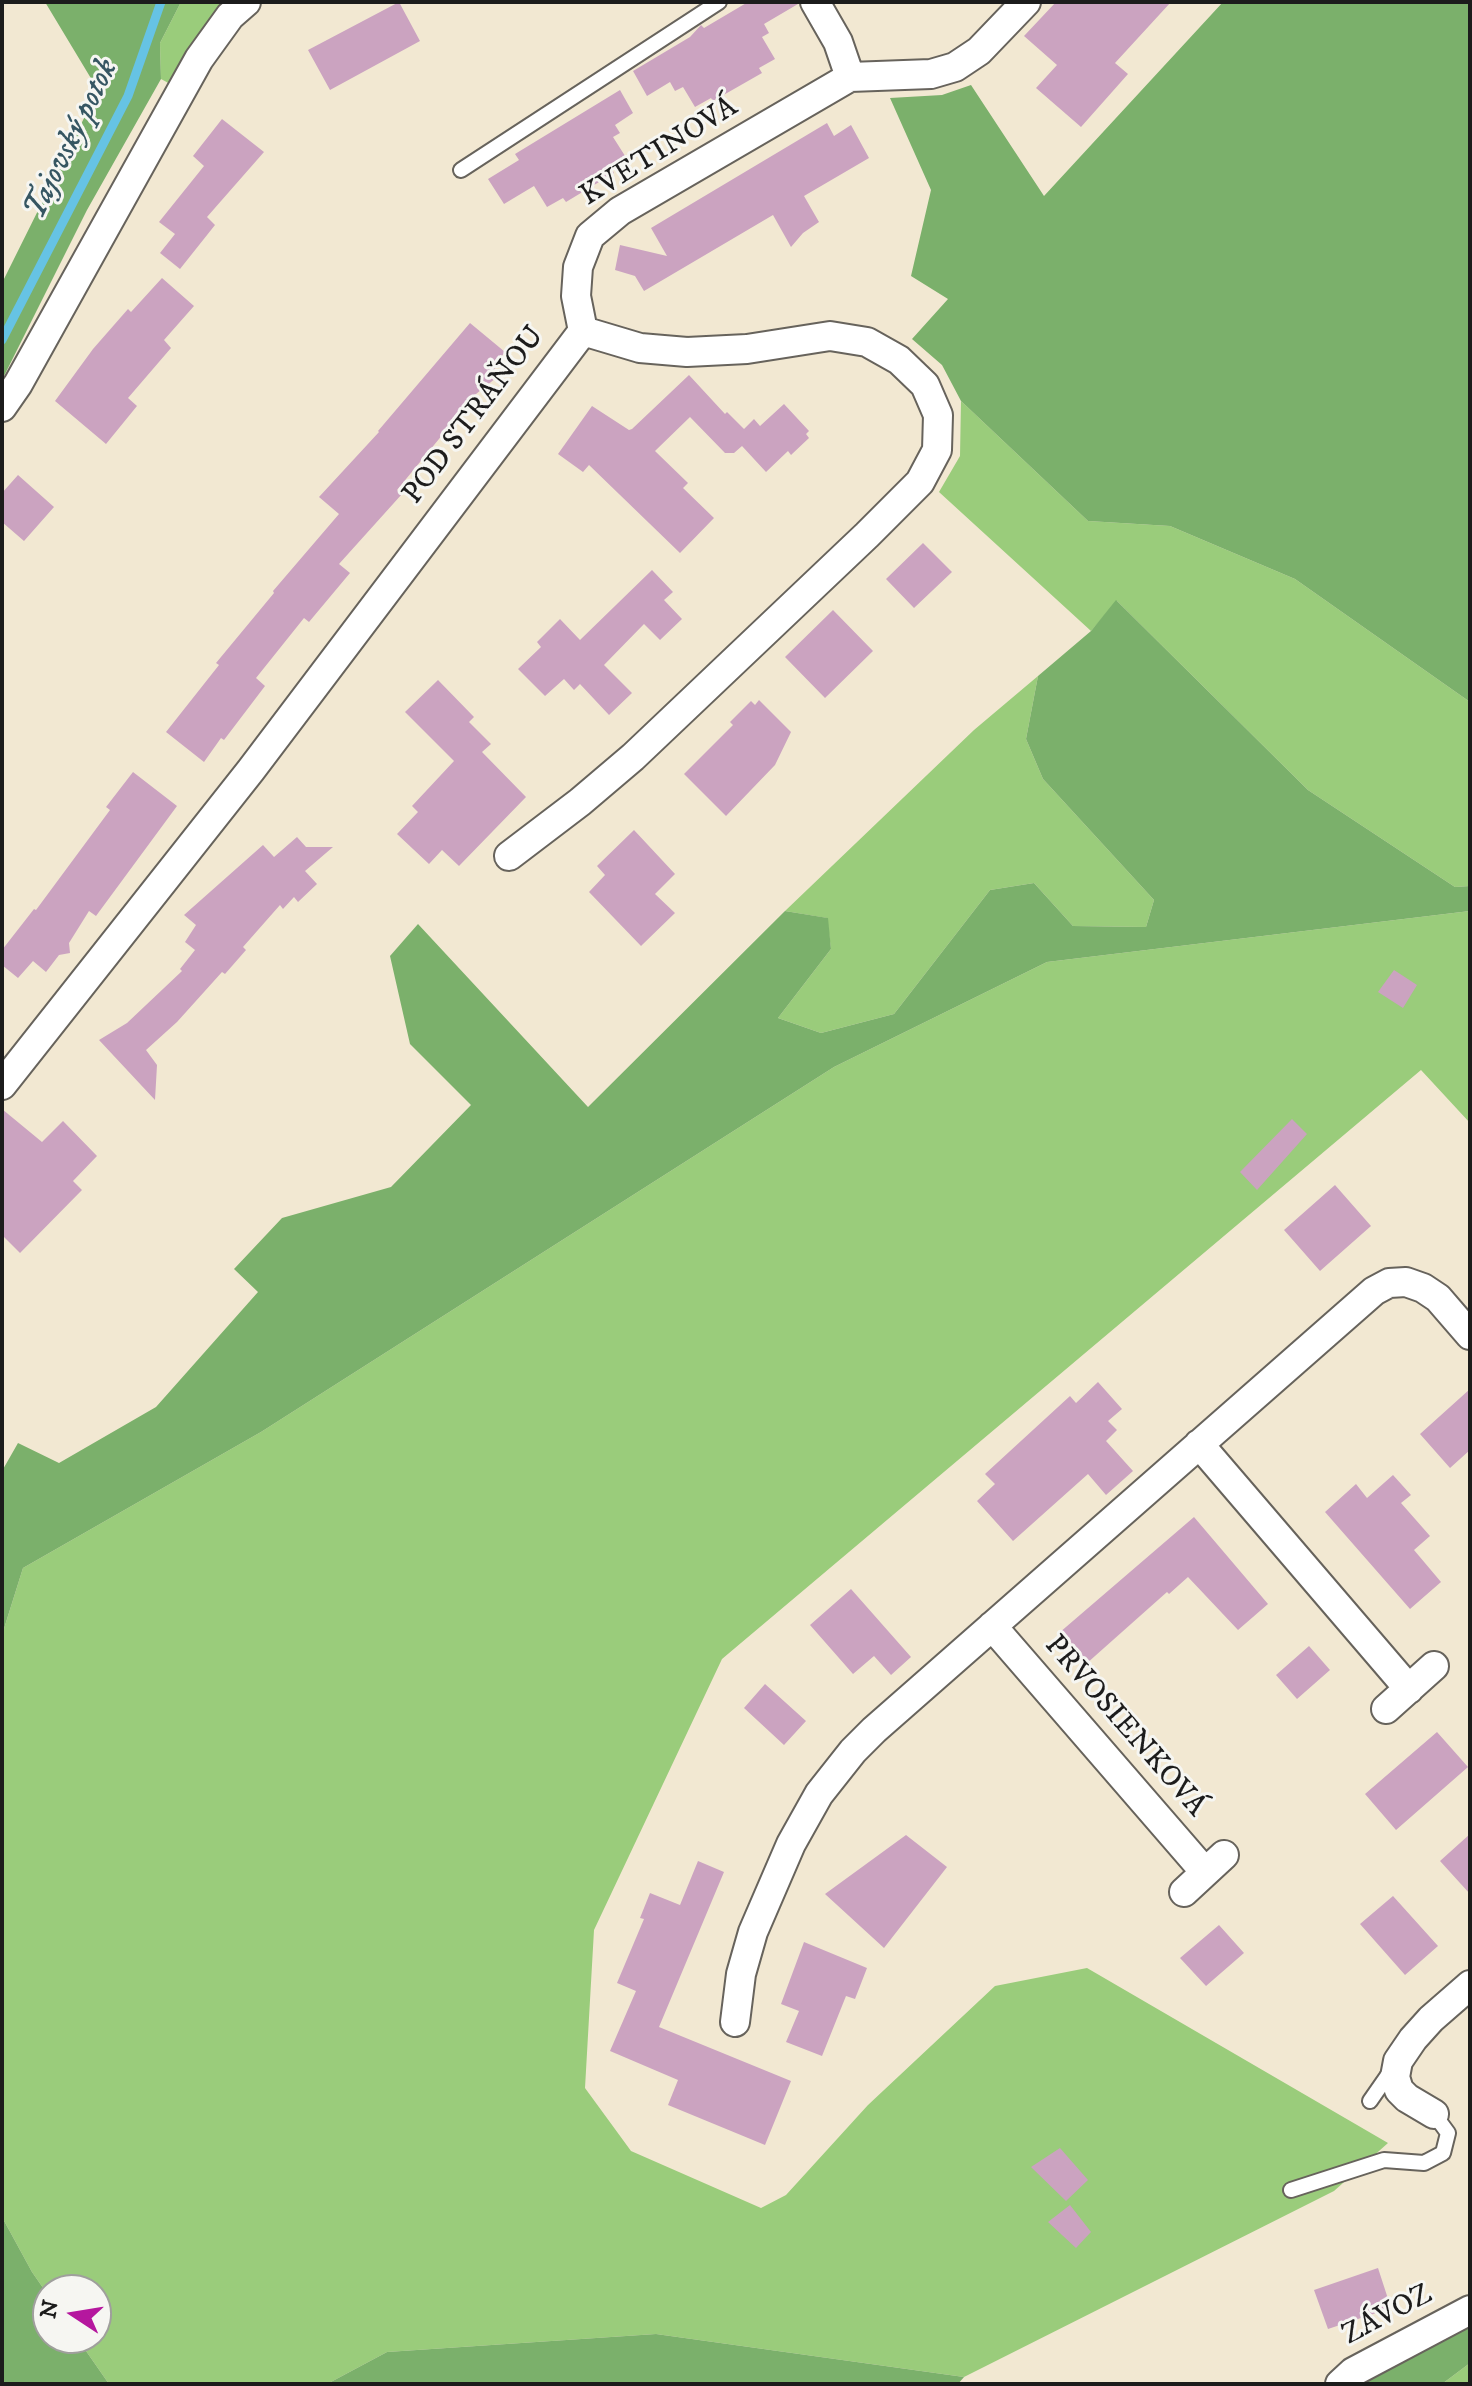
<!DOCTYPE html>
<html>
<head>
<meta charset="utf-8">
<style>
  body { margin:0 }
  #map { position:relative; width:1472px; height:2386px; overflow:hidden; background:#f2e8d2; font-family:"IM FELL DW Pica",serif }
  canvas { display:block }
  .frame { position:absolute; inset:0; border:4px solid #1c1c1c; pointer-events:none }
  .north { position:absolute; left:32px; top:2274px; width:80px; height:80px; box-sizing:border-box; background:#f6f6f2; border:2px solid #9f9f9c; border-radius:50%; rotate:282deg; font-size:22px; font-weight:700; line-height:32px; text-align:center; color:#1c1c1c }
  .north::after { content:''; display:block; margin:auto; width:28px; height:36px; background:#b5179e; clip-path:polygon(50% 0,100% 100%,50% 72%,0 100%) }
</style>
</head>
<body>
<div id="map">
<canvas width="1472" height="2386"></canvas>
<div class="frame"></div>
<div class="north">N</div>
</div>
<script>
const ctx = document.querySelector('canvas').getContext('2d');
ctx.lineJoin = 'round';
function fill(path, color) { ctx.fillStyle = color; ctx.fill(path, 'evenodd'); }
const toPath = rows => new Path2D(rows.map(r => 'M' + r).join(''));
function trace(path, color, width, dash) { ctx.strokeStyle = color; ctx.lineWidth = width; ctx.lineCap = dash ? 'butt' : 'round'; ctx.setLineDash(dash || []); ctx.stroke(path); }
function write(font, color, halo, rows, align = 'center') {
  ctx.font = font + ' "IM FELL DW Pica",serif'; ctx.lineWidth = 6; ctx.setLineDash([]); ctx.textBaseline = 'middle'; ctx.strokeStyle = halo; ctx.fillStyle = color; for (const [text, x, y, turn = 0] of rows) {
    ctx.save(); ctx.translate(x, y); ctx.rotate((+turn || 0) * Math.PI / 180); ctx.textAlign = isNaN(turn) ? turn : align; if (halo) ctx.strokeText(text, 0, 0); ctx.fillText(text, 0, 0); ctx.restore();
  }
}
const green = toPath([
  [181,2,228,2,174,86,161,79,160,43],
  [961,401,1088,521,1170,526,1295,579,1470,702,1470,886,1455,887,1308,790,1117,601,1091,631,939,492,960,456],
  [1038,676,1026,739,1043,779,1154,900,1146,927,1073,926,1034,883,990,890,894,1014,821,1033,778,1018,831,949,827,918,785,911,974,730],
  [1470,911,1470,1123,1421,1070,722,1659,594,1930,585,2088,631,2151,761,2208,786,2195,868,2105,995,1986,1087,1968,1388,2143,1334,2191,964,2377,656,2334,387,2352,327,2384,109,2384,77,2338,96,2338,96,2290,48,2290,48,2295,32,2272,2,2217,2,1635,23,1568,261,1432,834,1067,1047,962],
  [1470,2363,1470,2384,1442,2384]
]);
const forest = toPath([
  [45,2,181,2,160,43,161,79,87,210,2,380,2,283,98,90],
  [1223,2,1470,2,1470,702,1295,579,1170,526,1088,521,961,401,942,365,912,339,948,299,911,276,931,190,890,98,942,95,971,85,1044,196],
  [1116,600,1308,790,1455,887,1470,886,1470,911,1047,962,834,1067,261,1432,23,1568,2,1635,2,1471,18,1443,59,1463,156,1407,258,1292,234,1269,282,1218,391,1187,471,1105,410,1044,390,956,418,924,588,1107,785,911,828,918,831,949,778,1018,821,1033,894,1014,990,890,1034,883,1073,926,1146,927,1154,900,1043,779,1026,739,1038,676,1091,631],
  [2,2217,32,2272,48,2295,48,2338,77,2338,109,2384,2,2384],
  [1470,2310,1470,2363,1442,2384,1361,2384,1446,2335],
  [656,2334,964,2377,958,2384,327,2384,387,2352]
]);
const stream = toPath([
  [2,340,128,96,161,2]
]);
const building = toPath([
  [399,2,420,41,330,90,308,50],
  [748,2,798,2,798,4,764,24,769,33,762,37,775,59,759,68,762,73,713,101,711,98,695,107,683,87,675,91,670,82,647,96,633,71,690,37,701,25,704,28],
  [1056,2,1171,2,1115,63,1128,74,1081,127,1036,88,1057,65,1024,36],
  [620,90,633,113,615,125,620,133,613,137,627,159,611,168,614,173,566,202,563,198,547,207,534,186,504,204,488,179,519,160,515,154],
  [222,119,264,152,207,217,215,225,180,269,160,253,175,234,159,222,204,166,193,156],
  [827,123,834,136,851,125,869,158,804,196,819,222,803,233,791,247,773,215,644,291,635,276,615,270,620,245,667,256,651,228],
  [162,278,194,306,164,340,171,348,128,398,137,406,106,444,55,401,93,349,128,309,131,312],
  [470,323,505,352,493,367,501,374,476,394,397,490,402,494,339,564,350,573,309,622,304,618,256,678,265,686,224,740,221,738,204,762,166,732,219,665,216,663,274,593,273,591,339,514,319,497,379,432,378,431],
  [689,375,725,414,727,412,744,429,754,419,760,426,784,404,809,431,806,434,809,438,791,455,788,451,766,472,742,446,734,453,725,453,690,417,655,451,688,483,683,488,714,518,680,553,589,465,583,472,558,454,592,406,629,430,632,429],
  [18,475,54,507,24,541,2,522,2,493],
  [923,543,952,572,914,608,886,579],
  [652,570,673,592,664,600,682,619,660,640,644,624,604,665,632,693,609,715,580,684,574,690,564,679,545,696,518,669,541,647,537,642,560,619,580,640],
  [833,610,873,651,825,698,785,657],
  [438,680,474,717,469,722,491,744,482,752,526,797,459,866,442,850,429,864,397,834,418,812,412,806,454,761,405,712],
  [759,700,791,732,775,765,726,816,684,774,733,725,730,722,751,701,755,705],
  [133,772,177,806,96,916,89,911,69,943,70,953,59,955,46,972,33,961,18,978,2,965,2,950,34,909,36,910,110,810,106,807],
  [634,830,675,874,655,894,675,913,641,946,589,892,605,875,597,866],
  [297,837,306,847,333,847,305,871,317,884,298,902,294,897,283,909,280,905,243,947,246,950,225,974,222,972,177,1022,146,1050,157,1065,155,1100,99,1040,127,1023,182,971,180,969,195,950,185,942,196,925,184,915,263,845,274,857],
  [1394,970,1417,985,1403,1008,1378,992],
  [2,1109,42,1142,63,1121,97,1156,73,1181,82,1190,20,1253,2,1235],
  [1292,1119,1307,1134,1257,1190,1240,1172],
  [1335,1185,1371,1226,1320,1271,1284,1230],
  [1098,1382,1122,1409,1108,1421,1117,1430,1106,1441,1133,1471,1106,1495,1088,1474,1013,1541,977,1501,995,1484,985,1474,1070,1396,1076,1403],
  [1470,1389,1470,1450,1450,1468,1420,1434],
  [1393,1475,1411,1495,1401,1503,1430,1536,1414,1550,1441,1582,1410,1609,1325,1512,1356,1484,1367,1498],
  [1194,1517,1268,1604,1238,1630,1188,1577,1169,1594,1167,1592,1086,1664,1059,1633],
  [851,1589,911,1657,891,1675,874,1656,853,1674,810,1625],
  [1309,1646,1330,1670,1297,1699,1276,1675],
  [765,1684,806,1721,784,1745,744,1708],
  [1437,1732,1468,1767,1396,1830,1365,1794],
  [1470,1834,1470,1894,1440,1861],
  [906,1835,947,1867,884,1948,825,1894],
  [698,1861,724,1872,659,2027,791,2081,765,2145,668,2105,678,2080,610,2051,636,1991,617,1983,644,1919,640,1918,650,1893,680,1905],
  [1393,1896,1438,1946,1405,1975,1360,1924],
  [1219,1925,1244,1953,1206,1986,1180,1958],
  [804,1942,867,1968,855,1999,846,1996,822,2056,786,2042,799,2011,781,2004],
  [1060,2148,1088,2180,1066,2201,1031,2167],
  [1070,2205,1091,2232,1076,2248,1048,2222],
  [1378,2268,1391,2308,1328,2329,1314,2290]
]);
const lane = toPath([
  [461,170,719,2],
  [1370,2101,1393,2068],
  [1291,2190,1384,2160,1424,2163,1443,2153,1448,2133,1434,2114]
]);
const street = toPath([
  [815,2,838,42,850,77],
  [583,331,576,296,578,267,590,236,620,211,850,77,931,74,955,67,979,51,1026,2],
  [2,407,18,384,199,59,230,16,246,2],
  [509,856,580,802,633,757,867,535,920,482,937,450,938,415,925,385,899,360,867,342,830,336,747,349,687,352,640,348,583,331],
  [2,1085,251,770,583,331],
  [1199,1444,1409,1689],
  [992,1626,1205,1872],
  [1386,1709,1434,1666],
  [1184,1892,1224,1855],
  [735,2022,741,1974,753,1932,791,1844,819,1794,853,1751,874,1730,1374,1291,1389,1283,1406,1282,1423,1288,1438,1298,1470,1335],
  [1434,2114,1407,2098,1399,2090,1395,2077,1398,2061,1413,2039,1431,2019,1470,1985],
  [1340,2384,1353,2372,1470,2310]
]);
const streetNames = [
  ["KVETINOVÁ",660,153,-32],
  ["POD STRÁŇOU",475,416,-53],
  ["PRVOSIENKOVÁ",1124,1727,49],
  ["ZÁVOZ",1388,2316,-28]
];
const waterNames = [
  ["Tajovský potok",73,140,-64]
];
fill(green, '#9acc7b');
fill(forest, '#7bb06b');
trace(stream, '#66c3e4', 9);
fill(building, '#cba3c0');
trace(lane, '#67635c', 18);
trace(street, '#67635c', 32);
trace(lane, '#fff', 14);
trace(street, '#fff', 28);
write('30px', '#1c1c1c', '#f6f6f2', streetNames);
write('italic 32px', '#365662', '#f6f6f2', waterNames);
</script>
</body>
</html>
